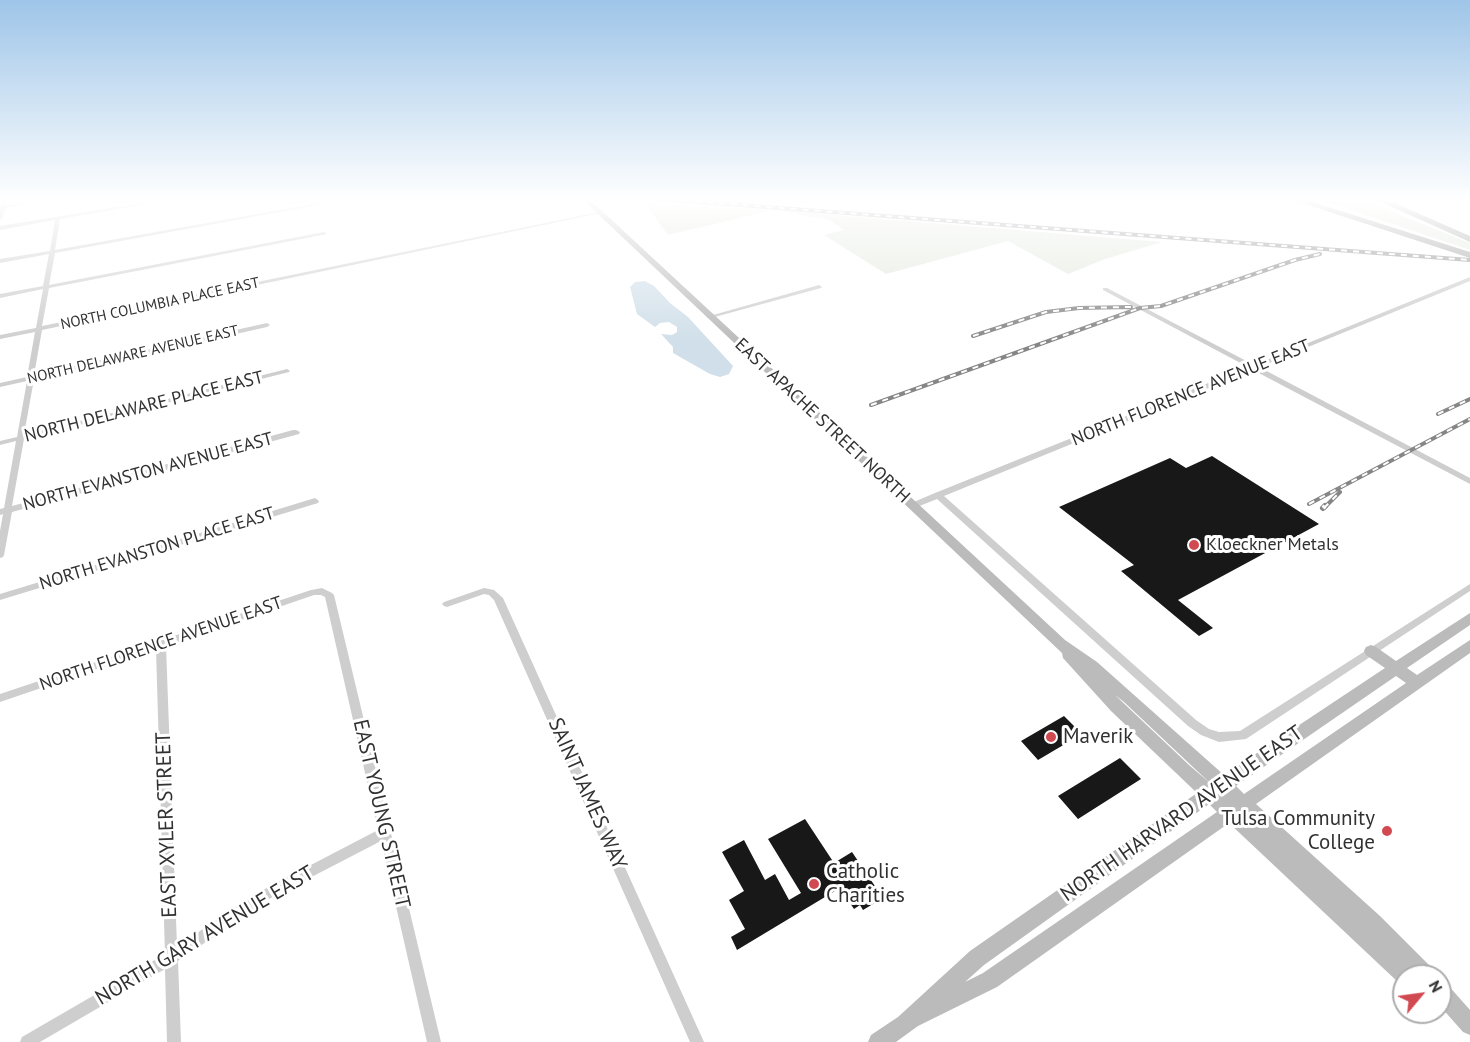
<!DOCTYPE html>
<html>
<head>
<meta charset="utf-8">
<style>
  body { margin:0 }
  #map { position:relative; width:1470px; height:1042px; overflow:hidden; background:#fff; font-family:"PT Sans",sans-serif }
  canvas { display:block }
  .north { position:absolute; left:1392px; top:964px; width:60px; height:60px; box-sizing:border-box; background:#fff; border:2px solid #adadad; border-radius:50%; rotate:61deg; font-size:16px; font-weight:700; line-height:24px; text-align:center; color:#313131 }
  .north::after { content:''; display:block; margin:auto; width:21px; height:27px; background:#d14a51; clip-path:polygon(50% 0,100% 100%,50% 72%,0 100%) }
</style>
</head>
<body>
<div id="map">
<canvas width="1470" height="1042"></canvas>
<div class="north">N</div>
</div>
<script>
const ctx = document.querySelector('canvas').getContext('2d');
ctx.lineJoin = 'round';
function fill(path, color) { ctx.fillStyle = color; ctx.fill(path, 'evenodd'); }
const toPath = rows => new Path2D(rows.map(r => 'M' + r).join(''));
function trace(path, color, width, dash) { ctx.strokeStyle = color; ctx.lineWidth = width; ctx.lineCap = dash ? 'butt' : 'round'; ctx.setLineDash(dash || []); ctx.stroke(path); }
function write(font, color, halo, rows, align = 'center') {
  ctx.font = font + ' "PT Sans",sans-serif'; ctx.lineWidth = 6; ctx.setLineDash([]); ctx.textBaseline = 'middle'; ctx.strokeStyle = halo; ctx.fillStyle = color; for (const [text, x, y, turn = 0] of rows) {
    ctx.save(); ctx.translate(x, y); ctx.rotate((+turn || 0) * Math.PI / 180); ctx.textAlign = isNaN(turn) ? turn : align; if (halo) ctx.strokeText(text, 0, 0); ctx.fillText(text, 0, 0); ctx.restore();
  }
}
const green = toPath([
  [1315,198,1358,198,1470,243,1470,250],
  [645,204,774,210,1162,242,1105,259,1068,274,1008,241,886,274,824,235,844,230,829,220,774,210,668,235]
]);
const water = toPath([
  [645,281,654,286,670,303,688,317,733,366,729,374,720,377,710,374,673,353,673,347,661,334,672,335,677,332,677,327,669,322,660,323,655,327,637,314,630,287,635,282]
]);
const building = toPath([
  [1212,456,1319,524,1178,600,1213,628,1199,636,1121,571,1134,565,1059,507,1170,458,1186,468],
  [1064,716,1082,734,1038,760,1021,741],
  [1120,758,1141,779,1078,819,1058,796],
  [805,819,834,863,852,852,883,898,863,910,860,905,854,909,840,888,737,950,731,937,745,929,729,900,744,891,722,852,744,840,765,880,775,874,789,900,801,893,768,839]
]);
const minor = toPath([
  [4,198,8,198,6,205,48,198,59,198,6,208,2,219,0,220,0,206,2,205,4,198],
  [172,198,182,198,60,219,55,250,347,198,357,198,55,253,49,285,324,232,327,234,49,288,42,326,599,212,601,213,42,330,34,375,267,323,270,325,267,327,34,379,24,435,287,369,290,371,289,372,24,439,12,506,293,430,296,430,300,432,299,434,12,512,4,555,3,557,0,558,0,531,3,514,0,515,0,509,4,508,16,441,0,445,0,441,17,437,27,381,0,387,0,383,27,377,35,332,0,339,0,335,36,328,43,289,0,298,0,294,43,286,49,254,0,263,0,259,50,251,55,220,0,230,0,226,172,198],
  [1460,198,1470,199,1470,202,1460,199,1460,198],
  [1470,277,1470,281,1259,367,1470,478,1470,484,1253,370,944,496,1196,720,1209,729,1219,732,1240,731,1470,584,1470,591,1246,739,1219,742,1201,735,1188,726,937,499,912,509,908,506,909,504,935,493,1248,367,1103,290,1103,288,1107,288,1254,365,1470,277],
  [819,285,822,287,821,288,711,318,706,317,819,285],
  [315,498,319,501,318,503,0,600,0,594,315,498],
  [322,588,332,593,334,595,441,1042,427,1042,381,841,269,899,178,961,181,1042,167,1042,165,969,40,1042,20,1042,22,1037,165,954,156,649,0,702,0,694,311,590,322,588],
  [314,595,321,595,325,597,378,830,261,891,177,946,166,646,314,595],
  [484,588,494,590,503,598,704,1042,690,1042,494,600,489,595,484,594,447,607,444,606,442,604,444,602,484,588]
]);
const secondary = toPath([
  [581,198,588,198,1065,640,1097,662,1224,775,1385,668,1366,655,1364,651,1366,647,1371,645,1376,647,1396,661,1470,613,1470,625,1407,668,1417,675,1470,640,1470,653,1256,804,1380,916,1433,969,1436,976,1404,976,1404,985,1399,983,1229,823,997,987,918,1026,896,1042,868,1042,871,1035,898,1017,970,951,1197,793,1111,711,1063,658,1062,653,581,198],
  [1396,676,1406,683,1244,794,1236,786,1396,676],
  [1115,695,1124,702,1211,784,1189,765,1115,695],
  [1209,804,1217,812,983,973,965,982,984,965,1209,804],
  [1440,981,1447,984,1470,1010,1470,1035,1463,1032,1440,1006,1440,981]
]);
const motorway = toPath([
  [1287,198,1300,198,1470,252,1470,258,1287,198],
  [1372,198,1383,198,1470,236,1470,242,1372,198]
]);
const railFar1 = toPath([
  [647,198,1470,260],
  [973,336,1046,312,1079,308,1131,307],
  [871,405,1140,308,1161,306,1295,260,1320,254],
  [1438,414,1470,399],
  [1309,504,1470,419],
  [1324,508,1340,492]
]);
const rail = toPath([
  [1323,508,1325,506]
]);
const markers = [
  [1194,545,6,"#d14a51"],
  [1051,737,6,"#d14a51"],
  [1387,831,6,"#d14a51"],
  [814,884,6,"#d14a51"]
];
const farStreetnames = [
  ["NORTH COLUMBIA PLACE EAST",160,304,-12],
  ["NORTH DELAWARE AVENUE EAST",133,355,-13]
];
const streetNames = [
  ["NORTH FLORENCE AVENUE EAST",1191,393,-22],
  ["NORTH DELAWARE PLACE EAST",144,407,-14],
  ["EAST APACHE STREET NORTH",822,421,43],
  ["NORTH EVANSTON AVENUE EAST",148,472,-15],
  ["NORTH EVANSTON PLACE EAST",157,549,-17],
  ["NORTH FLORENCE AVENUE EAST",161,644,-19]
];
const poiNames = [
  ["Kloeckner Metals",1206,545]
];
const nearPoinames = [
  ["Maverik",1063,737],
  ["Tulsa Community",1375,819,"right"],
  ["College",1375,843,"right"],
  ["Catholic",826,872],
  ["Charities",826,896]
];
const nearStreetnames = [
  ["SAINT JAMES WAY",587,794,66],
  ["EAST YOUNG STREET",381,814,77],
  ["NORTH HARVARD AVENUE EAST",1182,814,-35],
  ["EAST XYLER STREET",167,825,-92],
  ["NORTH GARY AVENUE EAST",205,936,-31]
];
fill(green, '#e1e7dc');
fill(water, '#d0dfe9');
fill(building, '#181818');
fill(minor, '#cecece');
fill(secondary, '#bbb');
fill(motorway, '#989898');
trace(railFar1, '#868686', 4);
trace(rail, '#868686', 6);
trace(railFar1, '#fff', 2, [6]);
trace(rail, '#fff', 4, [10]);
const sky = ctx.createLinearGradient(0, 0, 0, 344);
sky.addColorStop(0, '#9ec5e8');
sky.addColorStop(0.58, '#fff');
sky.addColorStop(1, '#ffffff00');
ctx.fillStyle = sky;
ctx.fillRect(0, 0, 1470, 344);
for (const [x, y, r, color] of markers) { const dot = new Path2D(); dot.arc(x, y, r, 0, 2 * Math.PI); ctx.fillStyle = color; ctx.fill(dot); trace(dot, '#fff', 2); }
write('15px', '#313131', '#fff', farStreetnames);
write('18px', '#313131', '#fff', streetNames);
write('18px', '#313131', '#fff', poiNames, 'left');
write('21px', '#313131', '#fff', nearPoinames, 'left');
write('21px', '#313131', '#fff', nearStreetnames);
</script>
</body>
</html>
